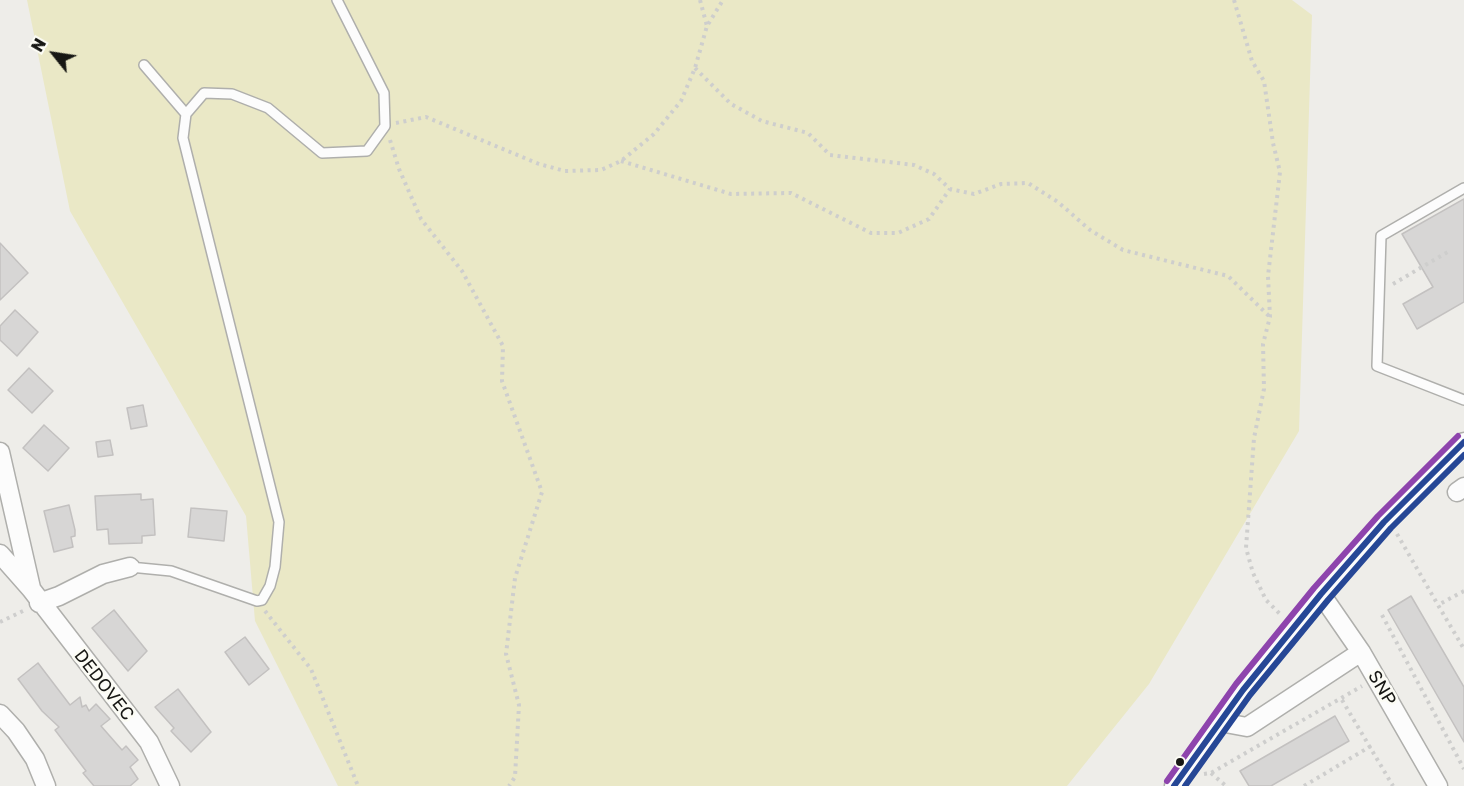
<!DOCTYPE html>
<html>
<head>
<meta charset="utf-8">
<style>
  body { margin:0 }
  #map { position:relative; width:1464px; height:786px; overflow:hidden; background:#eeede9; font-family:"Golos Text",sans-serif }
  canvas { display:block }
  .north { position:absolute; left:24px; top:24px; width:60px; height:60px; -webkit-text-stroke:4px #fcfcf5; paint-order:stroke; rotate:300deg; font-size:16px; font-weight:700; line-height:24px; text-align:center; color:#171714 }
  .north::after { content:''; display:block; margin:auto; width:21px; height:27px; background:#171714; clip-path:polygon(50% 0,100% 100%,50% 72%,0 100%) }
</style>
</head>
<body>
<div id="map">
<canvas width="1464" height="786"></canvas>
<div class="north">N</div>
</div>
<script>
const ctx = document.querySelector('canvas').getContext('2d');
ctx.lineJoin = 'round';
function fill(path, color) { ctx.fillStyle = color; ctx.fill(path, 'evenodd'); }
const toPath = rows => new Path2D(rows.map(r => 'M' + r).join(''));
function trace(path, color, width, dash) { ctx.strokeStyle = color; ctx.lineWidth = width; ctx.lineCap = dash ? 'butt' : 'round'; ctx.setLineDash(dash || []); ctx.stroke(path); }
function write(font, color, halo, rows, align = 'center') {
  ctx.font = font + ' "Golos Text",sans-serif'; ctx.lineWidth = 5; ctx.setLineDash([]); ctx.textBaseline = 'middle'; ctx.strokeStyle = halo; ctx.fillStyle = color; for (const [text, x, y, turn = 0] of rows) {
    ctx.save(); ctx.translate(x, y); ctx.rotate((+turn || 0) * Math.PI / 180); ctx.textAlign = isNaN(turn) ? turn : align; if (halo) ctx.strokeText(text, 0, 0); ctx.fillText(text, 0, 0); ctx.restore();
  }
}
const green = toPath([
  [27,0,1292,0,1312,15,1299,431,1149,684,1067,786,338,786,255,621,246,516,70,211]
]);
const building = toPath([
  [1464,199,1464,302,1417,329,1403,304,1433,287,1402,234,1464,199],
  [0,243,28,273,0,300,0,243],
  [15,310,38,332,17,356,0,340,0,326,15,310],
  [29,368,53,391,32,413,8,390,29,368],
  [143,405,147,426,131,429,127,408,143,405],
  [44,425,69,448,48,471,23,448,44,425],
  [110,440,113,455,98,457,96,442,110,440],
  [141,494,141,500,153,499,155,535,142,536,142,543,109,544,108,529,97,530,95,496,141,494],
  [69,505,75,530,75,536,71,537,73,547,54,552,44,511,69,505],
  [191,508,227,511,224,541,188,537,191,508],
  [1411,596,1464,687,1464,742,1388,610,1411,596],
  [114,610,147,651,128,671,92,628,114,610],
  [245,637,269,669,249,685,225,652,245,637],
  [38,663,70,705,80,697,82,707,86,705,89,711,96,704,110,719,101,726,122,750,126,746,138,760,130,767,138,779,130,786,94,786,83,773,86,771,55,730,59,727,42,711,18,679,38,663],
  [178,689,211,732,191,752,171,731,174,728,155,707,178,689],
  [1335,716,1349,741,1271,786,1249,786,1240,771,1335,716]
]);
const path = toPath([
  [700,0,707,26],
  [1234,0,1252,61,1264,81,1273,143,1280,172,1268,276,1270,317,1263,344,1264,389,1254,438,1246,548,1253,573,1266,600,1282,616],
  [695,68,731,104,762,121,808,133,830,155,914,165,934,174,950,189,974,194,1001,184,1028,183,1058,202,1090,230,1123,250,1228,276,1270,317],
  [396,123,426,117,539,164,565,171,601,170,621,161,654,134,681,101,695,68,707,26,723,0],
  [390,140,399,169,421,219,462,271,503,346,502,381,542,492,515,578,506,654,519,705,515,777,509,786],
  [621,161,731,194,791,193,871,233,898,233,929,219,950,189],
  [1393,284,1451,250],
  [1397,534,1438,605],
  [1464,591,1438,605,1464,649],
  [265,611,311,669,358,786],
  [1382,615,1464,769],
  [0,622,23,611],
  [1342,700,1393,786],
  [1211,773,1226,786],
  [1204,774,1211,773,1362,686],
  [1304,786,1371,746]
]);
const lane = toPath([
  [144,65,186,114],
  [1464,188,1381,236,1377,366,1464,400],
  [130,567,171,571,257,601,262,600,270,586,275,567,279,522,183,138,186,114,204,93,232,94,268,108,322,153,367,151,385,126,384,93,337,0]
]);
const street = toPath([
  [0,452,31,588],
  [1457,492,1464,487],
  [0,554,31,589,149,742,170,786],
  [1321,594,1361,652,1438,786],
  [39,603,59,596,103,574,130,567],
  [0,714,16,731,35,759,46,786],
  [1220,722,1247,727,1361,652],
  [1174,786,1243,690,1321,594,1384,522,1464,442]
]);
const bus1 = toPath([
  [1174,786,1243,690,1321,594,1384,522,1464,442]
]);
const bus2 = toPath([
  [1185,786,1250,695,1328,600,1391,528,1464,455]
]);
const bus3 = toPath([
  [1167,781,1236,684,1314,588,1378,516,1458,436]
]);
const markers = [
  [1180,762,5,"#171714"]
];
const streetNames = [
  ["DEDOVEC",104,685,52],
  ["SNP",1382,688,59]
];
fill(green, '#eae8c6');
fill(building, '#d7d6d5');
trace(building, '#c3c1c0', 1.5);
trace(lane, '#afafac', 12);
trace(street, '#afafac', 21);
trace(path, '#cececd', 4, [3, 4.5]);
trace(lane, '#fcfcfc', 9);
trace(street, '#fcfcfc', 18);
trace(bus1, '#264796', 6);
trace(bus2, '#264796', 6);
trace(bus3, '#8e44ad', 6);
for (const [x, y, r, color] of markers) { const dot = new Path2D(); dot.arc(x, y, r, 0, 2 * Math.PI); ctx.fillStyle = color; ctx.fill(dot); trace(dot, '#fcfcf5', 2); }
write('18px', '#171714', '#fcfcf5', streetNames);
</script>
</body>
</html>
